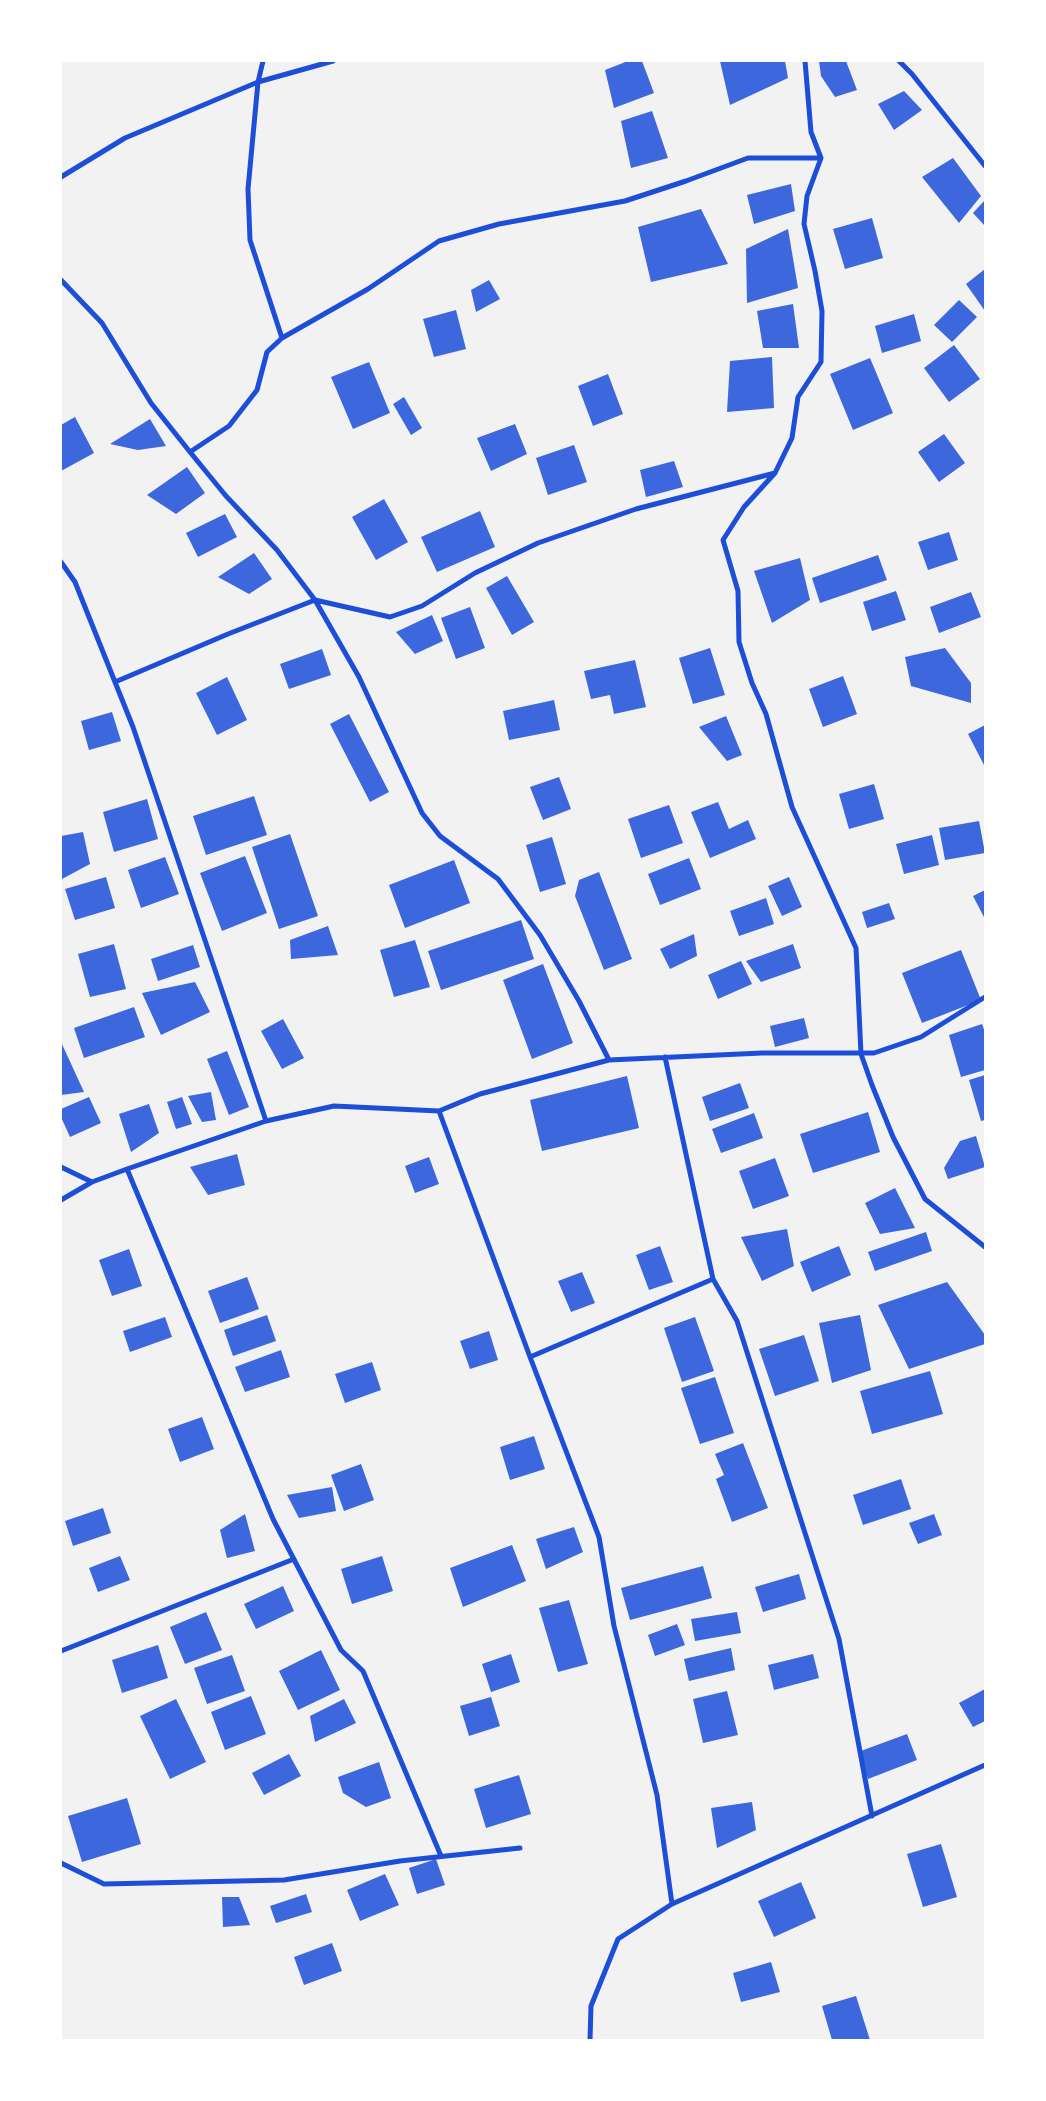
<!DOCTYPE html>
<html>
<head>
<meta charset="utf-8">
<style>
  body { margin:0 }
  #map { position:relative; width:1046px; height:2101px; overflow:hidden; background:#f2f2f2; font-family:"Nunito Sans",sans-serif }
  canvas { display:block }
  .frame { position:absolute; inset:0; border:62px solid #fff; pointer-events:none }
</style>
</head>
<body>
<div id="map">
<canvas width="1046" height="2101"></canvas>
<div class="frame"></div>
</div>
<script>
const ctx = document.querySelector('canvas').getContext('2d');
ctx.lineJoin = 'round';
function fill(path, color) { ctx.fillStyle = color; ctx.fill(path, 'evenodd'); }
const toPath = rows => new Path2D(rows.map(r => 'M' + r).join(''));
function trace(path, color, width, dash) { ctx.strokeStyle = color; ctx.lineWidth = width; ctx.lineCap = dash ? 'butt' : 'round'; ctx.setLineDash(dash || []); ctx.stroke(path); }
const building = toPath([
  [628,61,642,61,654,93,614,108,605,70],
  [720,61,785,61,788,78,730,105],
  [819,61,846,61,857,90,835,97,821,76],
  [904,91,922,110,894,130,878,104],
  [652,111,668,158,631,168,621,121],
  [953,158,981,196,959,223,922,177],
  [791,184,795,211,754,224,747,195],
  [985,200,985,226,973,213],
  [701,209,728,264,651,282,638,227],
  [872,218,883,258,845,269,833,229],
  [788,229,798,288,747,303,746,249],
  [985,269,985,311,966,284],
  [489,280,500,299,476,312,471,290],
  [959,300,977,317,952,342,934,325],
  [793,304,799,348,763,348,757,311],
  [456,310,466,349,434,357,423,319],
  [914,314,921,341,882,353,875,326],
  [954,345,980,379,949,402,924,368],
  [772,357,774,408,727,412,730,361],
  [870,358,893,413,853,430,830,374],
  [369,362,390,413,353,429,331,377],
  [608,374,623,414,593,426,578,386],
  [404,397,422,428,411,435,393,404],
  [75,417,94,453,61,471,61,425],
  [150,419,166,446,138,450,110,444],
  [515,424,527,454,491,471,477,438],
  [944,434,965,463,939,482,918,452],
  [574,445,587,482,548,495,536,458],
  [674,461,683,487,646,497,640,470],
  [187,467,205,493,176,514,147,495],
  [384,499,408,542,376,560,352,517],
  [480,511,495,547,437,572,421,537],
  [225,514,237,537,198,557,186,533],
  [949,532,958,560,928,570,918,542],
  [254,553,272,579,249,594,218,577],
  [878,555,887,580,820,603,812,578],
  [800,558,810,600,772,623,754,571],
  [507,576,534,622,512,635,486,588],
  [896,591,906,620,872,631,863,602],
  [971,592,981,617,939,633,930,607],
  [470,607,485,648,456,659,441,618],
  [432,615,443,641,415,654,396,632],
  [710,648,725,695,693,704,679,658],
  [945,648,971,683,971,703,911,686,905,657],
  [322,649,331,675,289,689,280,664],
  [635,660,646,707,614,714,610,695,591,699,584,671],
  [843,676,857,714,823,727,809,689],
  [227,677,247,720,217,735,196,693],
  [554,700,560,730,509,740,503,711],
  [112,712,121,741,89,750,81,721],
  [349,714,389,792,370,802,330,724],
  [726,716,742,755,727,761,699,727],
  [985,725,985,767,968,734],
  [559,777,571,809,543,820,530,787],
  [874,784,884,819,849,829,839,794],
  [254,796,267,835,206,855,193,816],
  [147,799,158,839,114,852,103,812],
  [718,802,729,829,748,820,756,839,710,858,691,812],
  [669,805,683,843,641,858,628,819],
  [979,821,985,853,945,860,939,828],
  [83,832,90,864,62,879,61,836],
  [290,834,318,916,279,929,252,847],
  [932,835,939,865,904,874,896,844],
  [552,837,566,884,540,892,526,845],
  [245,856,267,913,222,931,200,873],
  [165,857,179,894,141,908,128,870],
  [689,858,701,889,660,905,648,874],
  [454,860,470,903,405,928,389,885],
  [599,872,632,959,604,970,575,896,579,880],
  [106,877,115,908,75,920,65,889],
  [789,877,802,907,782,916,768,886],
  [985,890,985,919,973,896],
  [766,898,774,924,739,936,730,911],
  [889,903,895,919,867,928,862,912],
  [521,920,534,959,441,990,428,951],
  [328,926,338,955,291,959,290,940],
  [694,934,697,956,670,969,660,949],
  [415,940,430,987,394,997,380,950],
  [114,944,126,989,90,997,78,954],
  [793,944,801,968,761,982,746,961],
  [193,945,200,967,158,981,151,959],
  [961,950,981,1000,922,1023,902,973],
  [741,961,752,984,718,999,708,975],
  [543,964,573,1043,532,1059,503,980],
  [195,982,210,1012,161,1035,142,993],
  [134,1007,145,1037,84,1058,74,1028],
  [804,1018,809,1038,775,1047,770,1026],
  [283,1019,304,1058,282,1069,261,1031],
  [982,1024,985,1032,985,1070,961,1077,949,1035],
  [61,1042,84,1092,61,1095],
  [227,1051,249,1107,229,1115,207,1059],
  [985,1075,985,1120,981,1121,969,1080],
  [627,1076,639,1128,542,1151,530,1100],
  [740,1083,749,1108,710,1121,702,1097],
  [211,1092,216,1120,202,1122,188,1096],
  [89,1097,101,1123,70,1137,61,1117,61,1109],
  [182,1097,192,1124,176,1129,167,1102],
  [149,1104,159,1133,131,1152,119,1114],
  [868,1112,880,1152,813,1173,800,1134],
  [754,1113,763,1138,721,1153,712,1129],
  [976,1136,985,1167,948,1179,944,1168,960,1141],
  [237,1154,245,1185,208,1195,190,1167],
  [429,1157,439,1184,415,1193,405,1166],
  [775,1158,789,1196,753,1209,739,1171],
  [895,1188,915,1228,880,1234,865,1203],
  [787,1229,794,1266,762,1281,741,1237],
  [926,1232,932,1251,875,1271,868,1252],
  [660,1246,673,1282,649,1290,636,1255],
  [839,1246,851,1275,812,1292,800,1262],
  [129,1249,142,1286,112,1296,99,1260],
  [582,1272,595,1303,571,1312,558,1281],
  [247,1277,259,1309,220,1323,208,1291],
  [947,1282,985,1335,985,1344,909,1369,878,1305],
  [267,1315,276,1341,233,1356,224,1330],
  [860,1315,871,1370,832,1383,819,1323],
  [165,1317,172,1337,130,1352,123,1331],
  [695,1317,714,1371,682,1382,664,1328],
  [489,1331,498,1360,470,1369,460,1341],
  [804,1335,819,1381,775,1396,759,1349],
  [281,1350,290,1377,245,1392,235,1367],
  [372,1362,381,1390,345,1403,335,1374],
  [930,1371,943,1414,872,1434,860,1391],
  [715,1377,734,1433,700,1444,681,1388],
  [202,1417,214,1449,180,1462,168,1429],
  [534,1436,545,1469,510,1480,500,1447],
  [743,1443,768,1508,732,1522,716,1479,724,1475,715,1454],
  [361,1464,374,1500,344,1511,331,1475],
  [901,1479,911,1509,863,1525,853,1495],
  [332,1487,336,1511,299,1518,287,1495],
  [103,1508,111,1533,73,1546,65,1521],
  [245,1514,255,1551,227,1558,220,1530],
  [934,1514,942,1535,918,1544,909,1523],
  [574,1527,583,1552,546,1569,536,1539],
  [512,1545,526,1581,463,1607,450,1568],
  [120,1556,130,1580,98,1592,89,1568],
  [382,1556,393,1591,352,1604,341,1569],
  [703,1566,712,1598,630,1620,621,1588],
  [799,1574,806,1599,763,1612,755,1587],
  [283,1586,294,1611,256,1629,244,1604],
  [569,1600,588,1664,558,1672,539,1608],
  [206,1612,222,1650,185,1664,170,1627],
  [737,1612,741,1633,695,1641,691,1619],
  [677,1624,685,1645,655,1656,648,1635],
  [158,1645,168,1678,122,1693,112,1660],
  [731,1648,735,1670,689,1681,684,1659],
  [321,1650,340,1690,298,1710,279,1671],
  [511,1654,520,1682,491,1692,482,1664],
  [813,1654,819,1678,774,1690,768,1665],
  [232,1655,245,1691,207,1704,194,1668],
  [985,1689,985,1721,973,1727,959,1703],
  [727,1691,738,1735,703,1743,693,1699],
  [251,1696,266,1734,225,1750,211,1712],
  [491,1697,500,1726,469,1736,460,1706],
  [176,1699,206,1762,170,1779,140,1716],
  [344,1699,356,1723,315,1742,310,1716],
  [907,1734,917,1760,868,1779,858,1752],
  [289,1754,301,1776,264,1795,252,1773],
  [379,1762,391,1798,366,1807,343,1793,338,1777],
  [519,1775,531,1814,486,1828,474,1789],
  [127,1798,141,1844,82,1862,68,1816],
  [752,1802,756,1830,717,1848,711,1808],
  [941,1844,957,1897,923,1907,907,1854],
  [436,1859,445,1885,417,1894,409,1868],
  [385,1874,399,1905,360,1921,347,1890],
  [801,1882,816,1918,774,1937,758,1901],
  [306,1894,312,1912,276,1923,270,1906],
  [222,1897,239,1897,250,1925,223,1927],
  [332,1943,342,1971,304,1985,294,1957],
  [771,1962,780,1992,741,2002,733,1973],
  [856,1996,870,2040,832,2040,822,2006]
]);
const minor = toPath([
  [263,61,258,82,248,189,250,240,282,338],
  [805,61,811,132,821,158,807,196,804,224,815,271,822,311,821,362,798,397,792,438,775,473,744,507,723,540,738,591,739,642,752,683,766,714,792,807,856,948,861,1054,872,1085,893,1137,925,1199,985,1247],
  [899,61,912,74,985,166],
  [61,177,125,138,258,82,333,61],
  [61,280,102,323,151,403,190,452,226,496,277,550,315,600,359,677,422,813,440,836,498,879,540,935,579,1001,609,1060],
  [190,452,229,426,257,390,267,352,282,338,368,289,439,241,499,224,625,201,686,181,748,158,821,158],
  [61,562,75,582,133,727,266,1121],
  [115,682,228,634,315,600,390,617,422,606,475,573,538,543,636,509,775,473],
  [665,1057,713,1279,737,1321,839,1639,872,1816],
  [439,1111,530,1357,599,1537,614,1626,657,1795,672,1904],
  [61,1167,92,1182],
  [127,1169,273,1519,341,1650,363,1671,441,1856],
  [61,1200,92,1182,127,1169,266,1121,334,1106,439,1111,480,1094,609,1060,762,1053,874,1053,921,1037,985,997],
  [530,1357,713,1279],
  [61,1651,294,1559],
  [61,1863,104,1884,284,1880,400,1861,520,1848],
  [590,2040,591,2006,618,1939,672,1904,985,1765]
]);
fill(building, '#3d67dc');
trace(minor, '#1d4ed8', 5);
</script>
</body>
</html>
